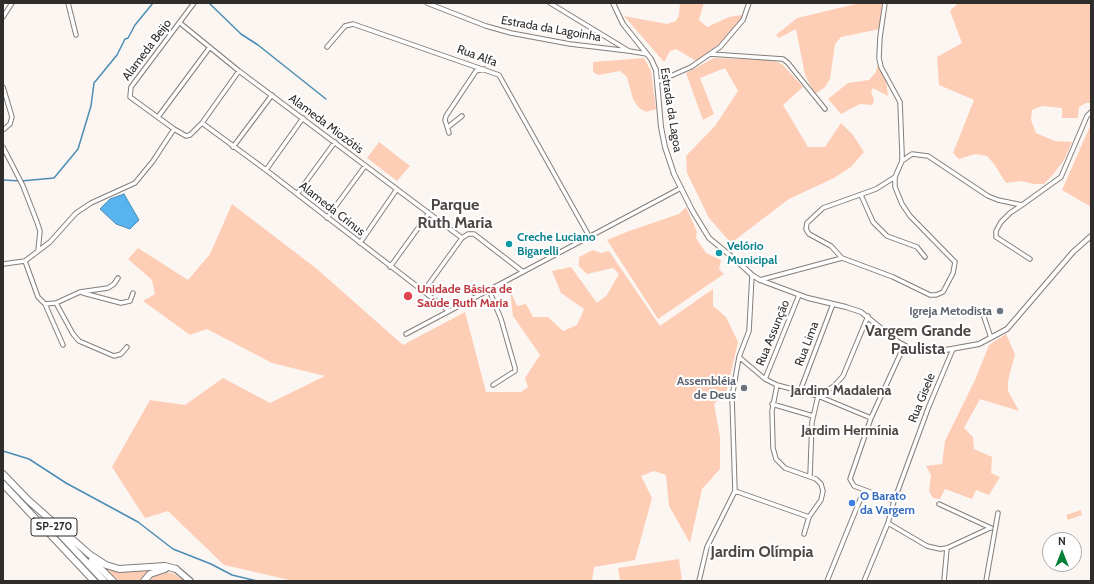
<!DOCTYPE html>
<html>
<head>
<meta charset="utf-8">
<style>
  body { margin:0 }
  #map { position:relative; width:1094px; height:584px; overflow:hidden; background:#fcf6f3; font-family:Cabin,sans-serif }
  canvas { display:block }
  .frame { position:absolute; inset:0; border:4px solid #2f2d2c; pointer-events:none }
  .north { position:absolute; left:1042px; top:532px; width:40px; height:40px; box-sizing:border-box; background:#fff; border:1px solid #acabab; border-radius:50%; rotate:0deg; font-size:11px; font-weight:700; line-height:16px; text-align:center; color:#2f2d2c }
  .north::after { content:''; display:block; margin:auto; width:14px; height:18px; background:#047f37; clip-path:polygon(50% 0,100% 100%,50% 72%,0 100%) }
</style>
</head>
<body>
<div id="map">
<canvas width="1094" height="584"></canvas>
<div class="frame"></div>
<div class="north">N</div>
</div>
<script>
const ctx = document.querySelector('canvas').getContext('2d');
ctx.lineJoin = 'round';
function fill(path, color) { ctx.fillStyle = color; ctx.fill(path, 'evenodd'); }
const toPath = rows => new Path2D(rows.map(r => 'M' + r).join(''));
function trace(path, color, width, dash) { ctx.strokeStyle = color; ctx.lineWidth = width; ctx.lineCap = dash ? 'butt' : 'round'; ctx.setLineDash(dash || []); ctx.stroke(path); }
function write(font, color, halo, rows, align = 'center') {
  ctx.font = font + ' Cabin,sans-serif'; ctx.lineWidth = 4; ctx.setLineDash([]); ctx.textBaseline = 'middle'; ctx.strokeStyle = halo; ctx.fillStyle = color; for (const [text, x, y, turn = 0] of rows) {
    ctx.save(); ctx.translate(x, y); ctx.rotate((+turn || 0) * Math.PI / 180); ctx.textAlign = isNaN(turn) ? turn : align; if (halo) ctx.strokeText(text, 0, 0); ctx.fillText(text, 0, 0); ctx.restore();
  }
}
const green = toPath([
  [680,3,704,3,699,20,707,27,729,17,741,15,741,19,719,44,696,61,676,49,670,51,664,62,624,16,667,24,676,21,679,15],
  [860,3,882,3,880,29,841,37,835,44,830,79,825,87,815,94,805,75,796,29,779,38,776,35,797,18],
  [958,3,1091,3,1091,103,1086,103,1079,107,1078,118,1062,118,1062,108,1042,106,1032,110,1031,120,1036,133,1055,141,1072,142,1064,160,1055,172,1044,184,1034,184,1021,181,1006,183,994,164,987,156,975,154,959,159,953,153,974,100,939,85,937,57,962,43,950,11],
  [644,58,651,71,656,109,646,112,639,108,633,99,627,77,620,71,598,75,593,72,593,62],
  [714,58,773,60,782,64,803,87,783,105,808,147,825,147,841,123,853,135,864,152,851,167,834,178,789,199,731,243,709,218,687,173,686,156,715,126,738,91,725,68,700,78,714,114,703,120,686,73],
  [878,63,886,80,888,96,873,88,871,91,874,101,872,105,860,104,841,114,828,99,848,83,869,80,876,72],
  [1091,124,1091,207,1062,190],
  [379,142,410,166,397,181,367,158],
  [232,204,317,269,403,345,465,312,486,392,521,392,528,387,525,378,540,355,513,316,510,290,517,306,526,304,533,317,548,317,563,331,577,325,584,309,561,293,552,271,571,267,597,303,607,295,619,274,613,268,587,274,579,266,579,257,593,250,601,253,609,251,660,326,713,289,713,306,726,317,738,342,727,390,714,404,720,437,720,469,702,489,690,543,669,506,666,475,654,471,641,476,652,498,635,560,594,567,592,581,294,581,224,565,168,511,145,518,112,467,150,400,185,405,223,378,270,403,325,376,272,363,207,329,190,335,143,301,155,294,152,280,128,259,138,248,188,280,210,254],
  [686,207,697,232,696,238,706,253,721,260,719,269,724,274,658,319,607,240,629,231,679,214],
  [1006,334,1015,354,1008,381,1008,391,1019,411,980,399,964,428,973,437,974,449,992,457,991,473,1000,477,989,495,976,490,972,499,945,489,940,499,933,498,929,491,931,475,926,466,942,464,945,441,975,380,989,345],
  [1081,510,1082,515,1068,520,1066,515],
  [679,559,682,581,620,581,618,568],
  [103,566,154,569,142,581,119,581],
  [160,572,173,573,184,581,147,581]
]);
const water = toPath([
  [124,194,139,220,130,229,116,224,100,209,110,199,124,194]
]);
const stream = toPath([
  [209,3,241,34,258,45,326,99],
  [3,180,21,181,54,178,78,149,91,106,94,83,117,55,125,39,128,38,135,25,153,3],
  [3,451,29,459,66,483,138,522,173,549,211,564,232,575,257,581]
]);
const minor = toPath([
  [68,3,76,35],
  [194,3,131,87,130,97,174,129,186,136,190,135,202,123,239,71],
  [427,3,486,26,511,33,570,44,629,51],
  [550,3,629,51,647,54],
  [3,17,12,3],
  [180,23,239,71,462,238],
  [327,47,345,26,353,24,499,75,589,236],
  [710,54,783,59,788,63,825,109],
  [657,82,691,67,720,47,743,20,749,3],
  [3,87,12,117,10,124,3,130],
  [158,117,210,47],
  [202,123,266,170,449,311],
  [448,127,462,116],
  [449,133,445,120,446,116,476,71,484,69],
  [3,147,23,186,37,222,40,231,38,251],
  [233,147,272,95],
  [902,161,912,154,928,156,988,196,998,200,1022,205,1061,177,1087,116,1091,112],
  [266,170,303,118],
  [297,194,335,142],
  [861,195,873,222,887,236,917,247,925,257],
  [1022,205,1010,213,1001,222,996,231,996,237,1030,259],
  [327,218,365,166],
  [360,243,397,189],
  [842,258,831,246,809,234,806,229,807,223,823,208,876,189,895,177],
  [25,261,38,297,45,304,63,345],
  [3,264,25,261,50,242,76,213,91,203,135,183,153,161,174,129],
  [390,267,429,213],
  [760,280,842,258,893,277,930,295,936,295,943,292,953,273,955,262,910,216,902,204,895,187,895,177,902,161,902,153,900,102,881,67,879,58,880,37,885,3],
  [489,290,501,319,515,368,515,371,493,385],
  [423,292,462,238,468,234,474,234,522,271],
  [83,293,121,303,130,301,133,293],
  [56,303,73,334,79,341,114,356,121,354,127,347],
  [45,304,56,303,80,292,108,288,114,284,118,278],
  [984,317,991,338],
  [406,334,681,188],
  [739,357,765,379,777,385,818,396,871,418],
  [765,379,799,295],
  [777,385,772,411,773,448,776,459,785,468,816,479,821,484,823,491,821,500,809,517,804,534],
  [800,391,833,304],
  [818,396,834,386,843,376,868,316],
  [772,404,813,416],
  [810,476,812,422,818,396],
  [735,491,809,517],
  [894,501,854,486,850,479,871,418,904,346],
  [939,504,991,528],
  [888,523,927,546,940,549,947,548,990,528],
  [699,581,707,547,735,491,732,397,739,357,749,331,752,275],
  [827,581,864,490],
  [864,581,888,523,894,501,929,406,953,349],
  [944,581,947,548],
  [986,581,998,513]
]);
const tertiary = toPath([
  [613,3,623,24,651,59,656,70,661,127,665,147,674,174,692,210,709,238,737,261,752,275,760,280,808,298,846,307,861,312,898,342,911,349,940,351,979,344,1007,329,1073,252,1091,236]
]);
const primary = toPath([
  [176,569,190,581]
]);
const motorway = toPath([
  [3,474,30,502],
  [3,484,94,581],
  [28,500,89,554,106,565,119,569,165,566,176,569],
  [56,530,104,581],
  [92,560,113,581],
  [144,581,150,574,165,569]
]);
const markers = [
  [509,244,4,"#0f9aa8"],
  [719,253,4,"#0f9aa8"],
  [408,296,5,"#e0444e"],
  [1000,311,4,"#6b7280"],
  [744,388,4,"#6b7280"],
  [852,503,4,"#3f7fe0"]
];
const shields = [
  [54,527,46]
];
const shieldNames = [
  ["SP-270",54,527]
];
const streetNames = [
  ["Estrada da Lagoinha",551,29,10],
  ["Alameda Beijo",147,50,-53],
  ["Rua Alfa",477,56,20],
  ["Estrada da Lagoa",671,110,81],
  ["Alameda Miozótis",326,124,37],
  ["Alameda Crinus",332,209,38],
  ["Rua Assunção",773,333,-68],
  ["Rua Lima",807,344,-69],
  ["Rua Gisele",922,398,-68]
];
const cultureNames = [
  ["Creche Luciano",517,237],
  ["Bigarelli",517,251],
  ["Velório",727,246],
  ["Municipal",727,260]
];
const healthNames = [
  ["Unidade Básica de",417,289],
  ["Saúde Ruth Maria",417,303]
];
const worshipNames = [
  ["Igreja Metodista",992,311],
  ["Assembléia",736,381],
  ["de Deus",736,395]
];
const shopNames = [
  ["O Barato",860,496],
  ["da Vargem",860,510]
];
const quarterNames = [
  ["Jardim Madalena",841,391],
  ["Jardim Hermínia",850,431]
];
const districtNames = [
  ["Parque",455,205],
  ["Ruth Maria",455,223],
  ["Vargem Grande",918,331],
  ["Paulista",918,349],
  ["Jardim Olímpia",762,552]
];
fill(green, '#fecdb5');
fill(water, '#57b4ef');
trace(water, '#4b8cb4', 1);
trace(stream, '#4b8cb4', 1.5);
trace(minor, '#837e7b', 5.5);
trace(tertiary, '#837e7b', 6);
trace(primary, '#837e7b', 8);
trace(motorway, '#837e7b', 8);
trace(minor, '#fff', 3.5);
trace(tertiary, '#fff', 4);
trace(primary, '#fff', 5.5);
trace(motorway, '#fff', 6);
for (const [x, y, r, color] of markers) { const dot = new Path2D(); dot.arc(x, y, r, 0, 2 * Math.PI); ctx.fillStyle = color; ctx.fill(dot); trace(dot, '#fff', 1.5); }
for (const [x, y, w] of shields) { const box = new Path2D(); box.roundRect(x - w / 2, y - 9, w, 18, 3); ctx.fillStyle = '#fff'; ctx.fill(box); trace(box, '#2f2d2c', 1); }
write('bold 11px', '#2f2d2c', null, shieldNames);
write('12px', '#2f2d2c', '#fff', streetNames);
write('bold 12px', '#0d838f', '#fff', cultureNames, 'left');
write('bold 12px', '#be3a42', '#fff', healthNames, 'left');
write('bold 12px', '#5b616d', '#fff', worshipNames, 'right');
write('bold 12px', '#366cbe', '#fff', shopNames, 'left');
write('bold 14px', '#4c4745', '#fff', quarterNames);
write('bold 16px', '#4c4745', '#fff', districtNames);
</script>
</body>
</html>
